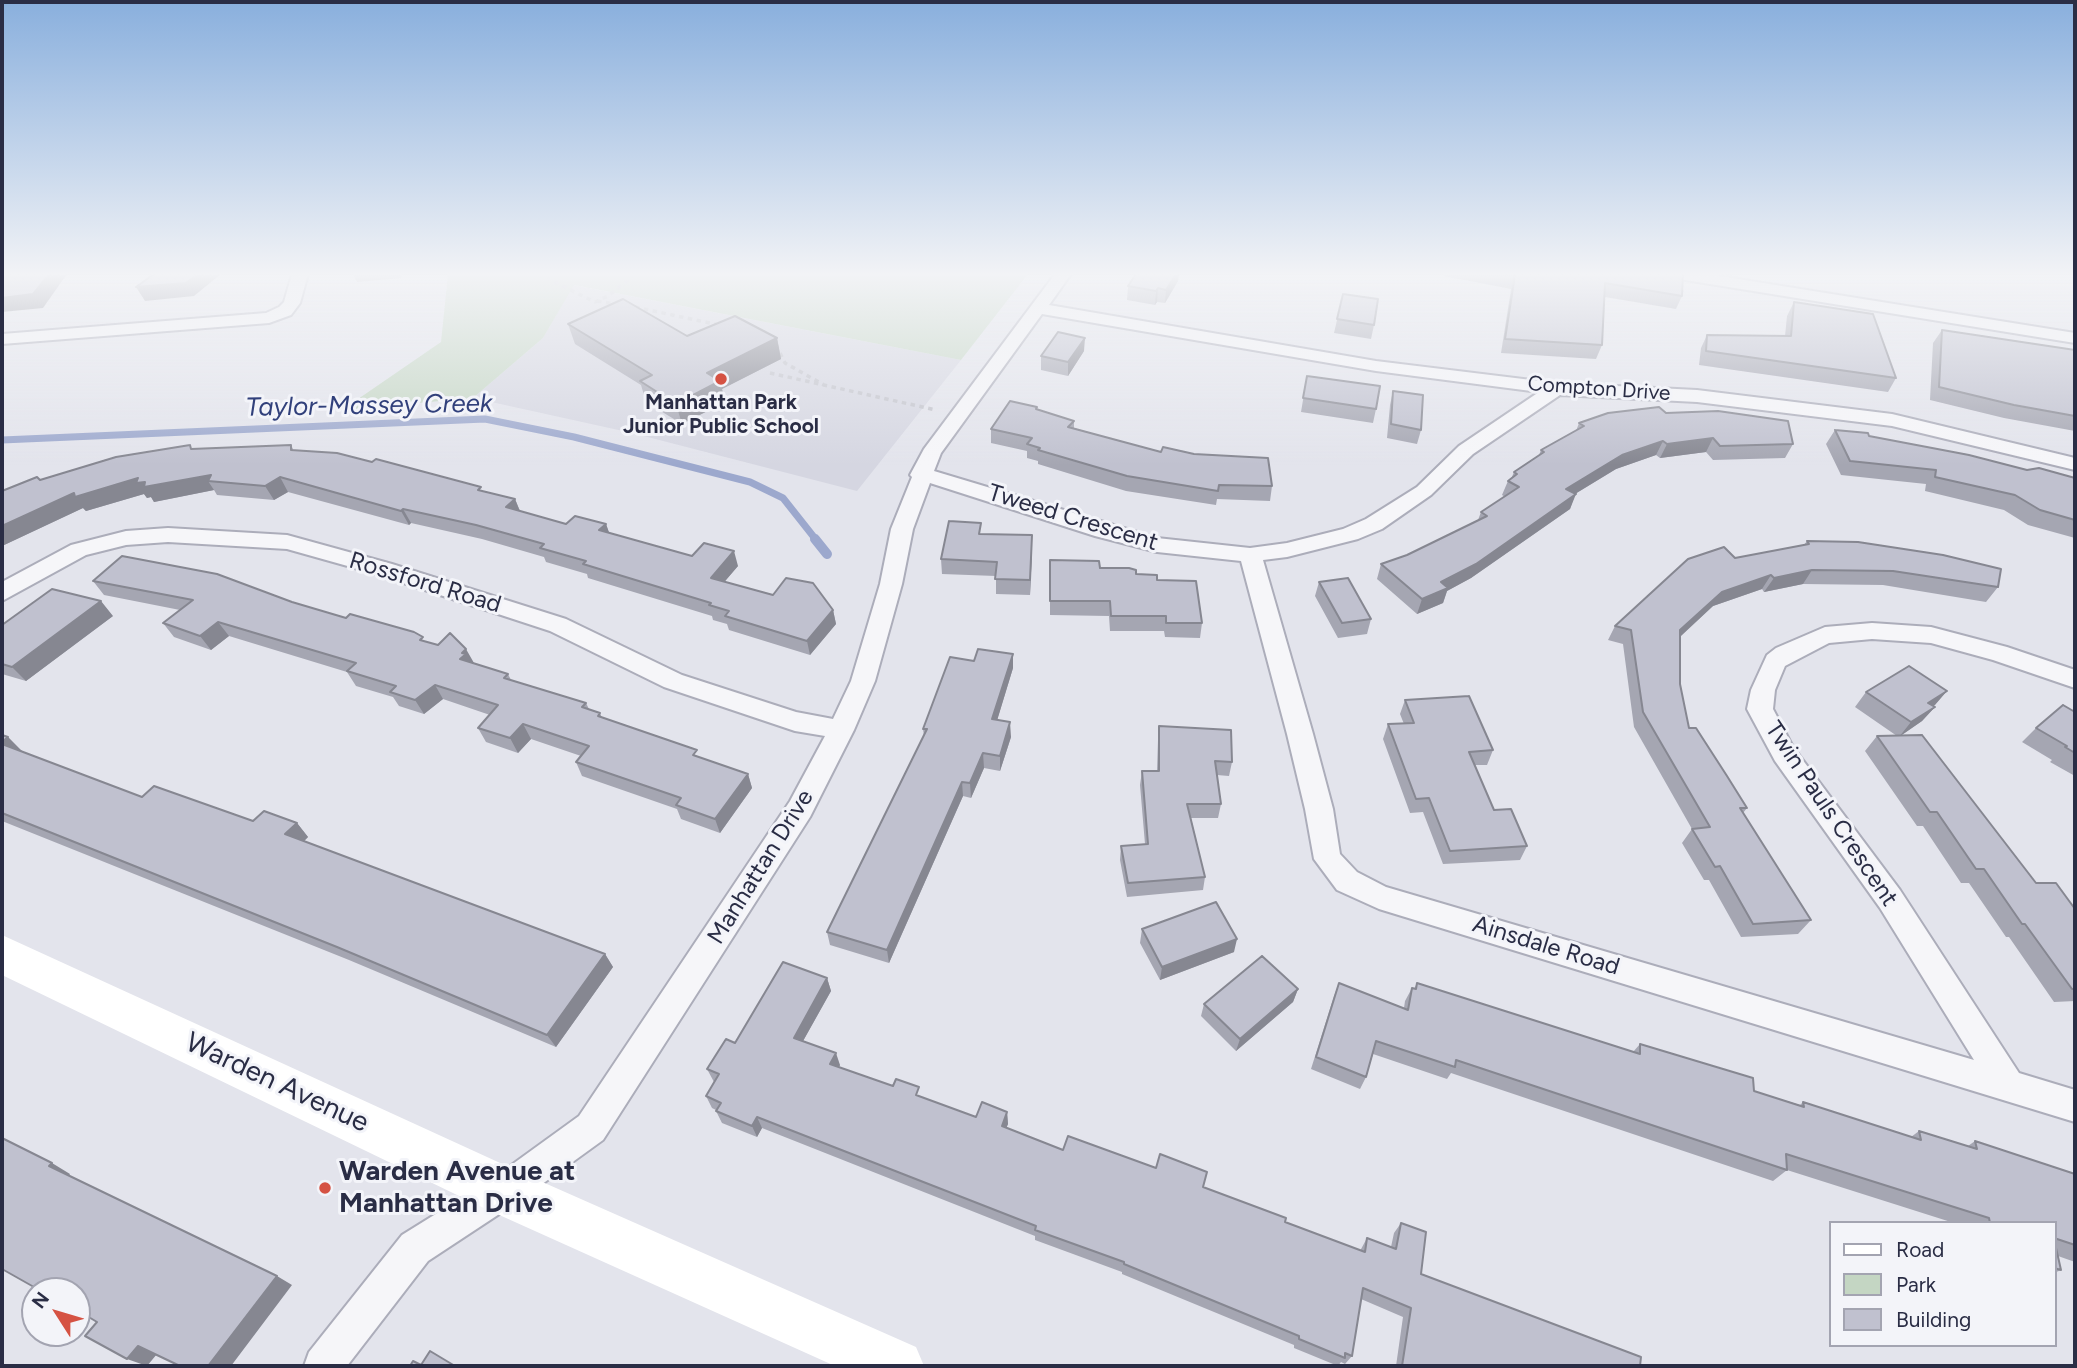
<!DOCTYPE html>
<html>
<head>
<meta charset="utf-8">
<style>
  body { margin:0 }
  #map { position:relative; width:2077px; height:1368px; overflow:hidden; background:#e3e4ec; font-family:Figtree,sans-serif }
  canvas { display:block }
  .frame { position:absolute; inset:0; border:4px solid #2a2d45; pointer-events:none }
  .legend { position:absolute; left:1829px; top:1221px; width:228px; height:126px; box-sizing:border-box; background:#f3f4f9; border:2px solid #a3a4b1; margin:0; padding:9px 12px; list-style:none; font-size:21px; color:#2a2d45 }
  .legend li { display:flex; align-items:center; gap:14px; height:35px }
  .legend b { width:35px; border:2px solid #a3a4b1 }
  .north { position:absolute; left:21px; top:1277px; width:70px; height:70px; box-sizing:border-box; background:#f3f4f9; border:2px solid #a3a4b1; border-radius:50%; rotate:307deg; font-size:19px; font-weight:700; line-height:28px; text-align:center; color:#2a2d45 }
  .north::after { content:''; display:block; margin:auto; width:24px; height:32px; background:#d55243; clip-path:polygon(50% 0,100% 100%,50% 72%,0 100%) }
</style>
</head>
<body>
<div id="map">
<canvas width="2077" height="1368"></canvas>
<div class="frame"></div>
<ul class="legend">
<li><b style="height:9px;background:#fff"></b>Road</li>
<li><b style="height:19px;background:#c4d6c3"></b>Park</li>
<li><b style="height:19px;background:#c0c1cf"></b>Building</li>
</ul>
<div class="north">N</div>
</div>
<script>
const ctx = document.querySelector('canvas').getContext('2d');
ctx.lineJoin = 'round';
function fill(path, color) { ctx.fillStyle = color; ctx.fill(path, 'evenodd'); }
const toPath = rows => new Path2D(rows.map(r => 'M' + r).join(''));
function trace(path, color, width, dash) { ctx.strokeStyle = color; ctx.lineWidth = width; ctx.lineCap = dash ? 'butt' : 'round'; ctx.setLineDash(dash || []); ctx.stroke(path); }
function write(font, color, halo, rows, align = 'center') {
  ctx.font = font + ' Figtree,sans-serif'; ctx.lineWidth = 6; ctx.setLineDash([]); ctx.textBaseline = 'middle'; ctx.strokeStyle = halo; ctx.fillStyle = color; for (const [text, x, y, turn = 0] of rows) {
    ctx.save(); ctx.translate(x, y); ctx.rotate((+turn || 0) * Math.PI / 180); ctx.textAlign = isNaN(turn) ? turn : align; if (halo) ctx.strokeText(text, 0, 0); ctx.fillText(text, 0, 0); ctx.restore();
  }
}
const built = toPath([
  [573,285,961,360,857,491,632,433,473,398,543,338]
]);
const green = toPath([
  [448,274,1028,274,961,360,574,285,543,338,473,398,342,410,441,342]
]);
const streamFar1 = toPath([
  [2,440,485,419,574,437,750,482,783,498,817,541]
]);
const stream = toPath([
  [815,539,827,554]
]);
const path = toPath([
  [538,274,595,302,608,296,635,274],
  [597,301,616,304],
  [635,307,719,325],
  [776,345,785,363,824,385],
  [770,373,936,410]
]);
const minor = toPath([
  [292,274,308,274,300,303,291,315,269,323,2,344,2,334,266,313,279,307,284,302,292,274],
  [1055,274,1071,274,1049,305,1376,361,1556,383,1697,390,1892,414,2075,458,2075,470,1892,426,1697,402,1560,395,1473,454,1431,495,1382,529,1358,539,1287,557,1263,560,1313,734,1333,809,1340,854,1357,872,1386,887,1974,1060,1880,908,1775,761,1747,709,1751,690,1767,655,1776,648,1825,627,1872,623,1931,627,2007,647,2075,670,2075,688,1993,660,1931,643,1872,639,1829,643,1785,666,1775,690,1773,709,1793,747,1900,890,2019,1073,2075,1090,2075,1122,1379,909,1337,890,1314,859,1305,809,1287,734,1241,561,1157,552,1095,536,930,483,913,529,902,584,875,681,854,730,810,817,603,1140,516,1203,428,1261,347,1366,304,1366,309,1352,402,1235,492,1179,579,1116,790,801,825,736,795,731,664,687,550,631,376,574,287,549,168,542,126,545,86,555,2,601,2,582,71,545,126,531,168,528,287,535,392,564,566,619,682,675,796,712,833,719,851,681,880,584,891,529,912,477,910,475,924,449,1055,274],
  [1042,314,1376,371,1539,392,1459,446,1417,487,1366,519,1343,529,1287,543,1250,548,1157,538,934,471,941,453,1042,314],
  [1671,274,1707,274,2075,333,2075,343,1679,279,1671,274]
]);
const secondary = toPath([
  [2,935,522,1173,916,1347,924,1366,835,1366,486,1209,2,975,2,935]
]);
const wall = toPath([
  [353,274,402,274,401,278,357,282],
  [1444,274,1683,274,1682,296,1676,309,1605,297,1602,345,1596,359,1501,353,1511,289,1444,276],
  [1178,281,1165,303,1157,302,1155,305,1127,300,1128,286],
  [1343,294,1374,325,1371,339,1334,333],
  [1794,302,1896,378,1888,392,1699,365,1701,348,1707,335,1785,336,1787,316],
  [568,324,687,336,777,338,781,359,722,389,725,402,682,424,646,402,641,385,575,344],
  [1942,330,2075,350,2075,431,2004,418,1930,400,1933,343],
  [1084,351,1068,376,1041,370,1041,356],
  [1307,376,1376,409,1373,423,1301,412],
  [1393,391,1421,430,1417,444,1387,438,1390,405],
  [1037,409,1074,421,1074,428,1272,486,1270,501,1217,499,1216,505,1126,491,1038,464,1038,461,1027,458,1027,451,991,443,991,429],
  [1666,413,1793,444,1785,458,1713,460,1706,452,1660,458,1656,455,1616,469,1575,494,1570,509,1471,578,1447,591,1443,603,1417,614,1377,579,1381,564,1407,555,1478,520,1481,512,1505,497,1502,495,1508,481,1511,479,1514,472,1539,455,1541,450,1576,431,1579,423],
  [1835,430,2027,470,2075,478,2075,538,2028,525,2004,510,1925,491,1926,484,1841,475,1826,444],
  [291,445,294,451,483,491,515,499,520,511,566,524,606,524,609,533,692,556,738,566,724,582,833,610,836,624,810,655,729,630,727,624,713,620,712,616,588,578,587,574,546,562,544,557,482,539,411,523,409,525,288,492,274,500,217,495,214,490,154,502,151,497,147,498,144,494,86,511,83,508,2,546,2,491,192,449],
  [982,534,1032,550,1030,595,996,594,996,576,942,574,941,559],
  [1807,541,1998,587,1986,602,1883,585,1803,584,1764,592,1762,589,1713,606,1680,637,1680,684,1689,728,1747,808,1743,813,1811,920,1798,934,1741,937,1709,880,1704,880,1682,843,1692,829,1634,727,1623,644,1608,640,1615,626,1804,545],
  [1050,560,1136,574,1157,580,1202,623,1200,638,1165,637,1164,631,1110,631,1109,616,1050,615],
  [93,581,292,602,426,642,473,663,508,674,511,680,586,703,589,709,600,713,602,718,699,757,748,774,752,788,720,833,681,819,677,809,582,776,576,762,581,756,531,739,518,753,486,742,478,728,490,715,443,699,424,714,399,706,393,697,356,686,347,672,229,636,211,650,174,637,163,623,180,610,104,595],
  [1319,582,1371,619,1367,634,1338,638,1315,596],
  [113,616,26,681,2,674,2,625],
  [1013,654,1013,668,997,720,1011,737,1000,771,984,768,971,798,963,796,889,963,830,945,827,932,924,736,923,729,974,661],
  [1947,691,1933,706,1935,707,1922,721,1900,736,2036,883,2075,909,2075,1001,2054,1002,2009,937,2006,937,1969,883,1961,883,1923,826,1917,826,1865,751,1877,736,1897,736,1855,707,1866,692],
  [1405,700,1493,750,1487,765,1475,765,1494,810,1527,846,1520,860,1443,864,1423,812,1410,813,1383,739,1388,724,1404,724,1400,714],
  [2075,712,2075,776,2050,762,2052,760,2022,742,2036,728],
  [1159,726,1232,762,1229,776,1217,775,1221,804,1218,818,1191,818,1205,877,1203,890,1127,897,1120,860,1121,846,1145,844,1140,785,1142,771,1157,771,1158,740],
  [2,735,8,737,22,752,142,797,253,821,297,823,308,837,304,841,605,954,613,967,556,1047,349,960,2,821],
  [1142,929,1234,952,1160,980,1140,943],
  [827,978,831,991,803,1041,840,1065,839,1067,976,1117,1007,1112,1008,1124,1006,1128,1063,1150,1203,1187,1285,1222,1360,1251,1367,1238,1391,1247,1394,1233,1401,1223,1421,1274,1640,1366,1396,1366,1403,1317,1361,1299,1352,1356,1345,1364,1341,1362,1338,1366,1294,1348,1294,1345,1122,1274,1122,1272,1035,1240,1035,1236,762,1128,757,1137,722,1123,716,1111,716,1110,712,1108,706,1096,714,1082,707,1069,735,1043],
  [1339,983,1404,1008,1405,1001,1412,988,1414,989,1417,983,1633,1052,1640,1044,1754,1091,1800,1105,1803,1102,1911,1137,1919,1131,1968,1146,1975,1141,2075,1174,2075,1262,2058,1256,2061,1270,2054,1273,2054,1223,1954,1223,1787,1170,1773,1181,1451,1073,1447,1079,1373,1054,1366,1077,1360,1089,1311,1069,1334,996],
  [1298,989,1293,1002,1236,1051,1201,1016,1204,1004]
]);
const shadedWall = toPath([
  [49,274,67,274,43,308,2,312,2,298],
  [198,274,221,274,194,296,145,301,136,287],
  [1176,274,1179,274,1178,281,1165,303,1166,290],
  [1158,288,1157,302,1155,305,1156,291],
  [777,338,781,359,722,389,725,402,682,424,676,404,707,373],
  [1085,338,1084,351,1068,376,1068,362],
  [1713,438,1706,452,1660,458,1667,444],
  [1663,441,1656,455,1616,469,1560,503,1566,489,1622,455],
  [211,475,208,481,214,490,154,502,151,497,147,498,144,494,86,511,83,508,2,546,2,526,74,493,138,478],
  [280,477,288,492,274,500,265,486],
  [1576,494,1570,509,1471,578,1447,591,1443,603,1417,614,1422,599,1441,582],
  [515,499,521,514,506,507],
  [403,509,411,523,409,525,401,511],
  [606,524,611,538,599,530],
  [1032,535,1032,550,1030,595,1030,580],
  [734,551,738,566,715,593,711,578],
  [1812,570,1803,584,1764,592,1774,578],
  [1771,575,1762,589,1713,606,1671,645,1680,630,1722,592],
  [101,601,113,616,26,681,12,667],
  [833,610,836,624,810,655,807,641],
  [218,622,229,636,211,650,200,636],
  [466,649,474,663,460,659,462,653],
  [1013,654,1013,668,993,734,992,719],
  [435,685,443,699,424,714,415,700],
  [1947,691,1935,705,1916,717,1928,703],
  [1935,707,1922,721,1899,737,1911,722],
  [1010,722,1011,737,1000,771,1000,756],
  [523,724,531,739,518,753,510,738],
  [8,737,23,752,2,744,2,742],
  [983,753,984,768,971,798,970,783],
  [748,774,752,788,720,833,715,819],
  [962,782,963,796,889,963,887,950],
  [297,823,308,837,297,848,285,834],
  [1237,939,1234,952,1160,980,1162,967],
  [605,954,613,967,556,1047,547,1035],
  [827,978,831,991,798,1050,794,1038],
  [1298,989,1293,1002,1236,1051,1240,1039],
  [836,1053,840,1065,834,1076,830,1064],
  [1007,1112,1008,1124,1002,1138,1002,1126],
  [757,1117,762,1128,757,1137,752,1126],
  [52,1163,70,1174,68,1177,49,1166],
  [277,1276,292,1285,231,1366,208,1366],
  [138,1346,157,1354,147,1366,127,1359]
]);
const building = toPath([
  [2,274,49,274,33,294,2,298,2,274],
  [154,274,198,274,186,283,136,287,154,274],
  [1136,274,1176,274,1166,290,1158,288,1156,291,1128,286,1136,274],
  [1506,274,1683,274,1682,296,1605,283,1602,345,1505,339,1515,275,1506,274],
  [1343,294,1378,299,1374,325,1337,319,1343,294],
  [623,299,687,336,735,316,777,338,707,373,720,381,676,404,640,381,652,375,568,324,623,299],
  [1794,302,1873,314,1896,378,1706,351,1707,335,1791,336,1794,302],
  [1942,330,2075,350,2075,416,2014,405,1939,387,1942,330],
  [1058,332,1085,338,1068,362,1041,356,1058,332],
  [1307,376,1380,386,1376,409,1303,398,1307,376],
  [1393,391,1423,395,1421,430,1391,424,1393,391],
  [1010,401,1037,407,1036,409,1074,421,1068,427,1161,452,1163,447,1194,454,1268,458,1272,486,1219,485,1218,491,1127,476,1038,450,1040,448,1027,444,1032,438,991,429,1010,401],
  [1659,407,1666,413,1718,411,1788,421,1793,444,1720,446,1713,438,1667,444,1663,441,1622,455,1566,489,1576,494,1476,564,1441,582,1448,588,1422,599,1381,564,1407,555,1487,516,1481,512,1519,487,1508,481,1517,474,1514,472,1544,452,1541,450,1584,426,1579,423,1608,413,1659,407],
  [1835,430,1868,433,1869,436,1969,455,2027,470,2039,468,2075,478,2075,520,2040,510,2015,495,1935,477,1936,470,1850,461,1835,430],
  [190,445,191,449,291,445,291,450,337,453,372,462,376,459,481,487,478,490,515,499,506,507,566,524,575,516,606,524,599,530,692,556,704,543,734,551,711,578,773,595,786,578,813,583,833,610,807,641,725,616,729,611,709,605,711,603,583,564,586,561,540,548,544,544,476,525,403,509,401,511,280,477,265,486,208,481,211,475,144,487,145,482,136,483,138,478,75,497,74,493,2,526,2,491,37,477,40,480,116,457,190,445],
  [949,521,981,523,979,534,1032,535,1030,580,995,579,997,562,941,559,949,521],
  [1807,541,1858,542,1943,555,2001,569,1998,587,1893,571,1812,570,1774,578,1771,575,1722,592,1680,630,1680,684,1689,728,1696,728,1727,776,1747,808,1740,808,1811,920,1753,924,1720,866,1715,867,1692,829,1710,827,1643,712,1631,630,1615,626,1688,559,1724,547,1735,558,1809,544,1807,541],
  [122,556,217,574,292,602,346,618,350,614,414,632,423,637,420,640,438,645,450,633,466,649,462,653,466,654,460,659,508,674,504,678,586,703,582,707,600,713,598,716,697,750,693,755,748,774,715,819,676,805,681,798,576,762,589,746,523,724,510,738,478,728,498,705,435,685,415,700,390,692,396,686,347,671,356,663,218,622,200,636,163,623,193,600,93,581,122,556],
  [1050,560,1099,561,1100,568,1129,568,1136,570,1136,574,1157,575,1157,580,1196,581,1202,623,1166,623,1166,616,1111,616,1110,601,1050,601,1050,560],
  [1348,578,1371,619,1342,623,1319,582,1348,578],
  [52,589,101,601,12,667,2,664,2,625,52,589],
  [978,649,1013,654,992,719,1010,722,1000,756,983,753,970,783,962,782,887,950,827,932,927,729,923,729,950,657,974,661,978,649],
  [1909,666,1947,691,1928,703,1935,707,1911,722,1866,692,1909,666],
  [1469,696,1493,750,1469,752,1494,810,1511,809,1527,846,1450,851,1429,798,1416,799,1388,724,1414,723,1405,700,1469,696],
  [2063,705,2075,712,2075,753,2065,747,2067,746,2036,728,2063,705],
  [1159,726,1231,730,1232,762,1215,761,1221,804,1187,804,1205,877,1128,883,1121,846,1148,844,1142,771,1159,771,1159,726],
  [2,735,8,737,2,742,2,735],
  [1922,735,2036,883,2056,883,2075,909,2075,989,2072,989,2025,924,2022,924,1984,869,1976,869,1937,812,1930,812,1877,736,1922,735],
  [2,744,142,797,154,786,253,821,264,811,297,823,285,834,605,954,547,1035,337,947,2,813,2,744],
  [1216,902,1237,939,1162,967,1142,929,1216,902],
  [1262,956,1298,989,1240,1039,1204,1004,1262,956],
  [783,962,827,978,794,1038,836,1053,830,1064,893,1086,896,1079,919,1087,916,1095,976,1117,982,1102,1007,1112,1002,1126,1063,1150,1068,1136,1156,1168,1160,1154,1207,1172,1203,1187,1286,1218,1285,1222,1365,1252,1367,1238,1396,1249,1401,1223,1426,1232,1421,1274,1641,1357,1640,1366,1402,1366,1411,1308,1363,1288,1352,1356,1345,1353,1345,1358,1299,1339,1299,1336,1124,1264,1124,1262,1035,1230,1036,1226,757,1117,752,1126,716,1111,721,1103,706,1096,719,1074,707,1069,726,1039,735,1043,783,962],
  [1339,983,1408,1010,1412,988,1416,989,1417,983,1640,1054,1640,1044,1753,1078,1754,1091,1804,1107,1803,1102,1921,1140,1919,1131,1977,1149,1975,1141,2075,1174,2075,1245,2054,1238,2054,1223,1990,1223,1989,1218,1786,1154,1787,1170,1456,1060,1455,1067,1376,1041,1366,1077,1316,1057,1339,983],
  [2,1138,52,1163,49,1166,277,1276,208,1366,180,1366,138,1346,127,1359,85,1336,97,1322,77,1310,77,1291,41,1291,2,1269,2,1138],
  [2054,1239,2061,1270,2054,1268,2054,1239],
  [430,1351,455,1366,410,1366,413,1361,421,1365,430,1351]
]);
const markers = [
  [721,379,7,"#d55243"],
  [325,1188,7,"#d55243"]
];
const farStreetnames = [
  ["Compton Drive",1599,389,4]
];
const farPoinames = [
  ["Manhattan Park",721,403],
  ["Junior Public School",721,427]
];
const streetNames = [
  ["Tweed Crescent",1073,518,17],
  ["Rossford Road",425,583,17],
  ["Twin Pauls Crescent",1831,814,56],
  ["Manhattan Drive",761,867,-58],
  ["Ainsdale Road",1546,946,17]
];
const waterNames = [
  ["Taylor-Massey Creek",369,406,-1]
];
const nearStreetnames = [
  ["Warden Avenue",277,1083,25]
];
const nearPoinames = [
  ["Warden Avenue at",339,1172],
  ["Manhattan Drive",339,1204]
];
fill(built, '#d5d6e1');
fill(green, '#c4d6c3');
trace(streamFar1, '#9ca8cd', 7);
trace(stream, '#9ca8cd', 10);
trace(minor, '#acadba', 4);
trace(path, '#c1c2ca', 3.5, [4.5, 4.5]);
fill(minor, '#f6f6f9');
fill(secondary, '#fff');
fill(wall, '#a5a6b2');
fill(shadedWall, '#868791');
fill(building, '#c0c1cf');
trace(building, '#868791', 2);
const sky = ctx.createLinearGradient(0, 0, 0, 465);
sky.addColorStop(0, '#89afdd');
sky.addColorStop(0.59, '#f2f3f6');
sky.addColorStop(1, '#f2f3f600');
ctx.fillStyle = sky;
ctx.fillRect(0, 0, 2077, 465);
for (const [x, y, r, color] of markers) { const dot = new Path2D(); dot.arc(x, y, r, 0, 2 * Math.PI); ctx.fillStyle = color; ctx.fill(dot); trace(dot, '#f3f4f9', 2.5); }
write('21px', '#2a2d45', '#f3f4f9', farStreetnames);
write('bold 21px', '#2a2d45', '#f3f4f9', farPoinames);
write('24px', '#2a2d45', '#f3f4f9', streetNames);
write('italic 26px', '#31407b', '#f3f4f9', waterNames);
write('28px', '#2a2d45', '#f3f4f9', nearStreetnames);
write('bold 28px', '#2a2d45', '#f3f4f9', nearPoinames, 'left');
</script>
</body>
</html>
